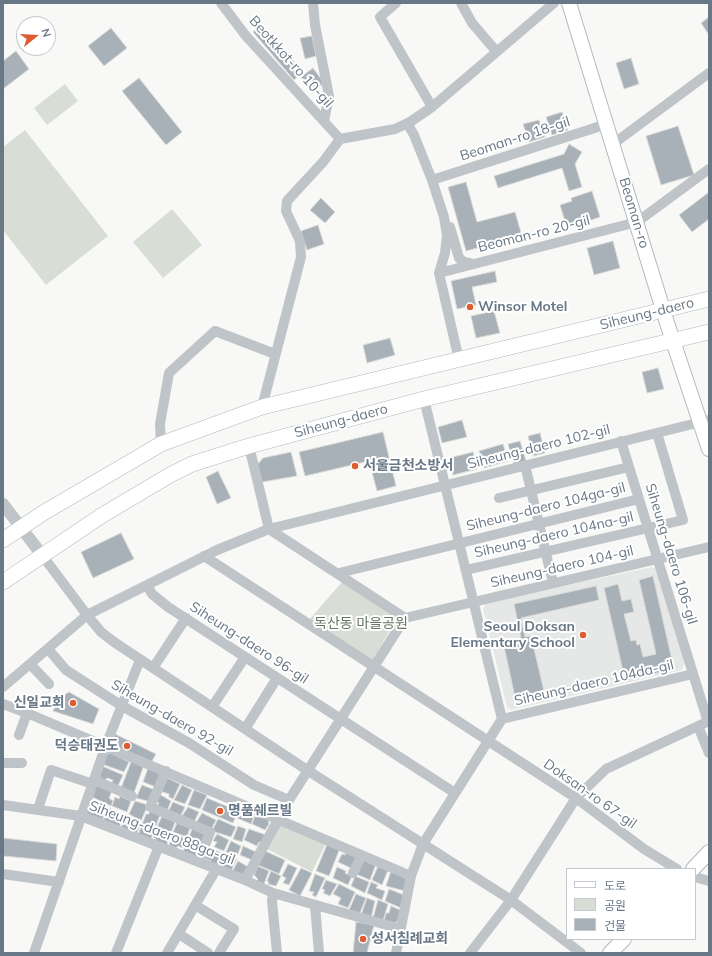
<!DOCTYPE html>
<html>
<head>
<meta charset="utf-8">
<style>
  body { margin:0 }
  #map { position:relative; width:712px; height:956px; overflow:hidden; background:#f8f8f6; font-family:Mulish,"Noto Sans KR",sans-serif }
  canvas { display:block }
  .frame { position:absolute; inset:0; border:4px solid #687886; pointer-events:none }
  .legend { position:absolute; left:566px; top:868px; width:130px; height:72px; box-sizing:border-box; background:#fff; border:1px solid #c3c9cf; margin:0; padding:5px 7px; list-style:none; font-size:12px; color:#687886 }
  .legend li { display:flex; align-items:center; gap:8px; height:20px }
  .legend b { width:20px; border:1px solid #c3c9cf }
  .north { position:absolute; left:16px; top:16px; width:40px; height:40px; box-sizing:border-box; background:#fff; border:1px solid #c3c9cf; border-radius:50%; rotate:72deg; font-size:11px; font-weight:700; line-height:16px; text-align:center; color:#687886 }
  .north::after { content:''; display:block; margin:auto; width:14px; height:18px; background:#de5c30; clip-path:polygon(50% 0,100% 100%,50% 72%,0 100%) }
</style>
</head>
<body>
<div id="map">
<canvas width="712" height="956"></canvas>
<div class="frame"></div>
<ul class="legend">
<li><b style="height:5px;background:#fff"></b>도로</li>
<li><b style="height:11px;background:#d8ddd5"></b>공원</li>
<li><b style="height:11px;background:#a8b1b7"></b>건물</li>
</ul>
<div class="north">N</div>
</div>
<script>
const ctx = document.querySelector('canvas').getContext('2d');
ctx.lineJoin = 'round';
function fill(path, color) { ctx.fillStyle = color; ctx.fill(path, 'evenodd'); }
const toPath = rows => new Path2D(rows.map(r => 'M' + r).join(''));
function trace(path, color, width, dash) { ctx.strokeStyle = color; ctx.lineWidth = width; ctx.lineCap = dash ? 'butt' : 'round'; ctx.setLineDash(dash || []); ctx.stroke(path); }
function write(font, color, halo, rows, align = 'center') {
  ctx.font = font + ' Mulish,"Noto Sans KR",sans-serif'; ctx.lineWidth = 4; ctx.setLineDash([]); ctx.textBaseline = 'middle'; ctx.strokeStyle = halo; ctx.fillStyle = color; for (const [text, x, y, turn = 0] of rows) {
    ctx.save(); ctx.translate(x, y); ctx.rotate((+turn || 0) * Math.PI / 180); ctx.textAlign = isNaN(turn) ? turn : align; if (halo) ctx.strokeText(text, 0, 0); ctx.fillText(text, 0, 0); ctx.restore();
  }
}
const built = toPath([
  [652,567,659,571,685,661,682,670,511,710,507,707,483,609,486,603]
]);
const green = toPath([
  [65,84,78,101,47,125,34,108],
  [25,130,108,236,46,285,3,230,3,147],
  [172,209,202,245,163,278,133,242],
  [342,582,397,618,372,661,309,620],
  [282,821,327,841,312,872,267,849]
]);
const building = toPath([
  [709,17,709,35,701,23,709,17],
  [262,24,303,72,294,80,253,32,262,24],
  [111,28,127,48,104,66,88,46,111,28],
  [312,36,316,56,305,59,300,38,312,36],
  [16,51,29,69,3,89,3,61,16,51],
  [631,58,639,84,624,89,616,63,631,58],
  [313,68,324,83,313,91,301,77,313,68],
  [139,78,182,132,166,145,122,91,139,78],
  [562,112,568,130,552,135,546,117,562,112],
  [539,120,545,137,529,142,523,124,539,120],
  [678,126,694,175,661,185,646,136,678,126],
  [569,144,582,152,575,164,582,187,569,191,562,168,498,188,494,176,564,154,569,144],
  [466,182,477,222,515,212,522,236,466,251,448,187,466,182],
  [592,191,600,217,567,228,560,205,572,201,571,198,592,191],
  [709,192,709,219,692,232,679,215,709,192],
  [321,198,335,212,325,223,310,210,321,198],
  [318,225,324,244,307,250,301,231,318,225],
  [613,241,620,268,594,275,587,248,613,241],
  [495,271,497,282,472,287,476,305,457,309,451,281,495,271],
  [494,311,500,333,476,338,471,316,494,311],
  [390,338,395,355,367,363,363,345,390,338],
  [658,368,664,389,647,393,642,372,658,368],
  [462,420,467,437,442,443,438,427,462,420],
  [383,432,396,486,377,491,369,461,305,476,299,452,383,432],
  [540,433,545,453,533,456,528,436,540,433],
  [520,441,526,461,514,465,508,444,520,441],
  [503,444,508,461,484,468,479,451,503,444],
  [291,452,297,476,262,482,257,465,263,458,291,452],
  [473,452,477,469,453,475,449,458,473,452],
  [218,471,231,498,217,504,206,477,218,471],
  [121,533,134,559,93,578,81,552,121,533],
  [653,576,674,669,625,680,604,588,618,584,622,601,631,599,634,612,624,614,631,641,636,640,637,645,640,644,643,657,656,654,639,580,653,576],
  [596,586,599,600,521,618,525,637,531,636,544,691,515,697,503,642,521,638,514,604,596,586],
  [69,692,99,709,93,724,53,711,59,698,69,692],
  [115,734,156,754,151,763,115,749,112,742,115,734],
  [111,753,129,762,124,772,102,764,106,754,111,753],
  [131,762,144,765,134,793,121,788,131,762],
  [102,766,123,775,118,786,111,784,113,780,107,778,104,781,97,777,102,766],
  [148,768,163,774,156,787,143,782,148,768],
  [167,778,180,784,173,799,169,797,169,794,160,791,167,778],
  [95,784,112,791,109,798,113,801,111,806,90,796,95,784],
  [142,785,155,790,151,802,136,798,142,785],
  [182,785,192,790,185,804,174,800,182,785],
  [194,790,207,795,200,809,188,805,194,790],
  [159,794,171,801,167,811,156,807,159,803,156,800,159,794],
  [120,796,131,801,127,812,112,806,115,797,119,799,120,796],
  [207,798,238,811,233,823,202,810,207,798],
  [89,800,99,803,98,806,108,810,102,820,90,817,85,811,89,800],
  [135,801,148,805,141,821,129,814,135,801],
  [173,802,185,807,180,817,168,812,173,802],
  [188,807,199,812,194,822,182,816,188,807],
  [109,808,125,815,119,827,103,821,109,808],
  [241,808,255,813,251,824,237,818,241,808],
  [150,810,160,815,151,839,138,835,146,814,149,814,150,810],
  [202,813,216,820,211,830,196,823,202,813],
  [256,813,268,817,269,824,265,830,252,824,256,813],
  [162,816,175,822,171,833,157,827,162,816],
  [127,817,141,823,136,835,120,829,127,817],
  [218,819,236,827,231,837,212,831,218,819],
  [177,823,190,828,187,837,173,832,177,823],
  [238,826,246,829,242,842,233,839,238,826],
  [156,829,171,835,166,846,155,841,156,839,153,837,156,829],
  [192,829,207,835,198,857,183,852,192,829],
  [249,829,266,835,264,843,259,842,257,846,244,840,249,829],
  [174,834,186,839,183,848,178,846,176,848,169,845,174,834],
  [217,834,229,840,224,851,214,847,217,842,213,841,217,834],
  [3,838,57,844,56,861,3,856,3,838],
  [231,841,241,846,237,856,226,852,231,841],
  [328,842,340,848,329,876,316,871,328,842],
  [208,846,223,854,218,867,209,863,211,861,202,857,208,846],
  [243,846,256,852,252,860,240,855,243,846],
  [265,851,285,860,279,874,258,865,265,851],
  [346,851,359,856,353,869,338,862,342,854,345,855,346,851],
  [225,854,237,859,231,871,220,867,225,854],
  [364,858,376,864,370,880,356,874,364,858],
  [238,861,250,868,242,876,232,872,238,861],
  [288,864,297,868,289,885,283,883,286,878,282,876,288,864],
  [258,866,269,871,264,884,257,881,258,879,254,875,258,866],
  [378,866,388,870,382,885,372,880,378,866],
  [337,867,346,871,345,873,352,876,348,885,333,878,337,867],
  [301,868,312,873,300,896,289,890,301,868],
  [271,871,281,876,276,886,268,884,269,882,267,881,271,871],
  [391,871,406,877,405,891,386,886,391,871],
  [315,874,325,878,316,897,312,895,314,892,309,891,315,874],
  [355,876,369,882,365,893,351,886,355,876],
  [326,880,337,884,330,896,323,893,325,890,322,889,326,880],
  [371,882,378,885,376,888,385,891,382,900,367,893,371,882],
  [339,884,355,892,348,908,338,904,341,898,333,894,339,884],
  [389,889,404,895,401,908,385,901,389,889],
  [356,894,366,898,360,913,349,910,356,894],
  [367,898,375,901,371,918,361,915,367,898],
  [378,900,388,904,383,921,373,918,378,900],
  [391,906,400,910,398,920,394,924,384,921,386,913,389,913,391,906],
  [356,922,374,925,367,953,353,953,356,922]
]);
const minor = toPath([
  [221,3,246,36,340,139],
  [313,3,315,25,329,96,324,121],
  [396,3,380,17,432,107],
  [461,3,472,23,496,51],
  [407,123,414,135,432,180,444,217,447,235,445,253,439,273,459,360],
  [340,139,395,129,410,122,432,107,554,3],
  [613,144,709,73],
  [432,180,607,124],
  [450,227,459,258,464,262,473,264],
  [439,273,637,222,709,169],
  [262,407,301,257,300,241,286,211,287,201,323,162,340,139],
  [621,441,708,722],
  [161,444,160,424,169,373,215,331,275,354],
  [249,446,269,529,405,618,709,547],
  [525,465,553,583],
  [499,498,629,467],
  [42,555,87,615,101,632,114,642,307,770,511,900,581,953],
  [204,556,576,798,644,849,677,869],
  [466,570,683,520,657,433],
  [339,573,639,499],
  [147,585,152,594,168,607,455,793],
  [48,649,66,670,122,706,189,743,254,785,289,800],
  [30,664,49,684],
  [153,668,186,618],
  [3,687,87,615,217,550,269,529,709,420],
  [3,704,27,713,411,876],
  [212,707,245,657],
  [502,719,693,674],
  [698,726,709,753],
  [245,729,277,678],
  [19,735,27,713],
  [3,763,22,763],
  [166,771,150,807,210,832,199,861],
  [94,780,132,796],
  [3,805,81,816,245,880,273,893,401,929],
  [38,809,51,770,93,784],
  [353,873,362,855],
  [3,874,59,882],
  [695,877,709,881],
  [245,880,289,800,405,618],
  [273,893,272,901,277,953],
  [195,905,234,929,219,953],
  [315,905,319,953],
  [179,934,208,953],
  [34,953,106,745,140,660],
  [116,953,159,846],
  [167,953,217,868],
  [396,953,411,876,423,844,502,719,424,399],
  [470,953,511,900,576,798,606,769,709,721]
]);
const tertiary = toPath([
  [3,504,42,555]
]);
const secondary = toPath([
  [569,3,668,326,709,449],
  [693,869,709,852],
  [610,953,624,939]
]);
const primary = toPath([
  [3,540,43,513,161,444,262,407,709,299],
  [3,582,101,516,170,475,192,464,249,446,424,399,709,332]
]);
const markers = [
  [470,307,4,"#de5c30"],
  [355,466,4,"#de5c30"],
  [583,635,4,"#de5c30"],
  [73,703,4,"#de5c30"],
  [127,746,4,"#de5c30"],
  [220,811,4,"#de5c30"],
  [363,939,4,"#de5c30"]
];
const streetNames = [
  ["Beotkkot-ro 10-gil",291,62,48],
  ["Beoman-ro 18-gil",515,139,-18],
  ["Beoman-ro",634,213,73],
  ["Beoman-ro 20-gil",534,234,-14],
  ["Siheung-daero",647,314,-14],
  ["Siheung-daero",341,421,-15],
  ["Siheung-daero 102-gil",539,447,-14],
  ["Siheung-daero 104ga-gil",546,507,-14],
  ["Siheung-daero 104na-gil",554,535,-13],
  ["Siheung-daero 106-gil",671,554,73],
  ["Siheung-daero 104-gil",562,567,-13],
  ["Siheung-daero 96-gil",249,643,33],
  ["Siheung-daero 104da-gil",594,683,-13],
  ["Siheung-daero 92-gil",172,718,30],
  ["Doksan-ro 67-gil",590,794,35],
  ["Siheung-daero 88ga-gil",162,833,21]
];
const poiNames = [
  ["Winsor Motel",478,307],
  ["서울금천소방서",363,466],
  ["Seoul Doksan",575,627,"right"],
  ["Elementary School",575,643,"right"],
  ["신일교회",65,703,"right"],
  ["덕승태권도",119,746,"right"],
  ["명품쉐르빌",228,811],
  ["성서침례교회",371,939]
];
const parkNames = [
  ["독산동 마을공원",361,624]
];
fill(built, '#e6e7e7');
fill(green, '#d8ddd5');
fill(building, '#a8b1b7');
trace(building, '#dadad8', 1);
trace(secondary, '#b4b9be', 16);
trace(primary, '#b3b8bc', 16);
trace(minor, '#bfc4c8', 10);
trace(tertiary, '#bfc4c8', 12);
trace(secondary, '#fff', 14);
trace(primary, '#fff', 15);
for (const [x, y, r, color] of markers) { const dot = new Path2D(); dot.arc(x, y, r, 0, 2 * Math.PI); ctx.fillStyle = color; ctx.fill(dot); trace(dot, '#fff', 1.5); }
write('14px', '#687886', '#fff', streetNames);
write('bold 14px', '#687886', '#fff', poiNames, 'left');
write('14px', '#667863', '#fff', parkNames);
</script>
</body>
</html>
